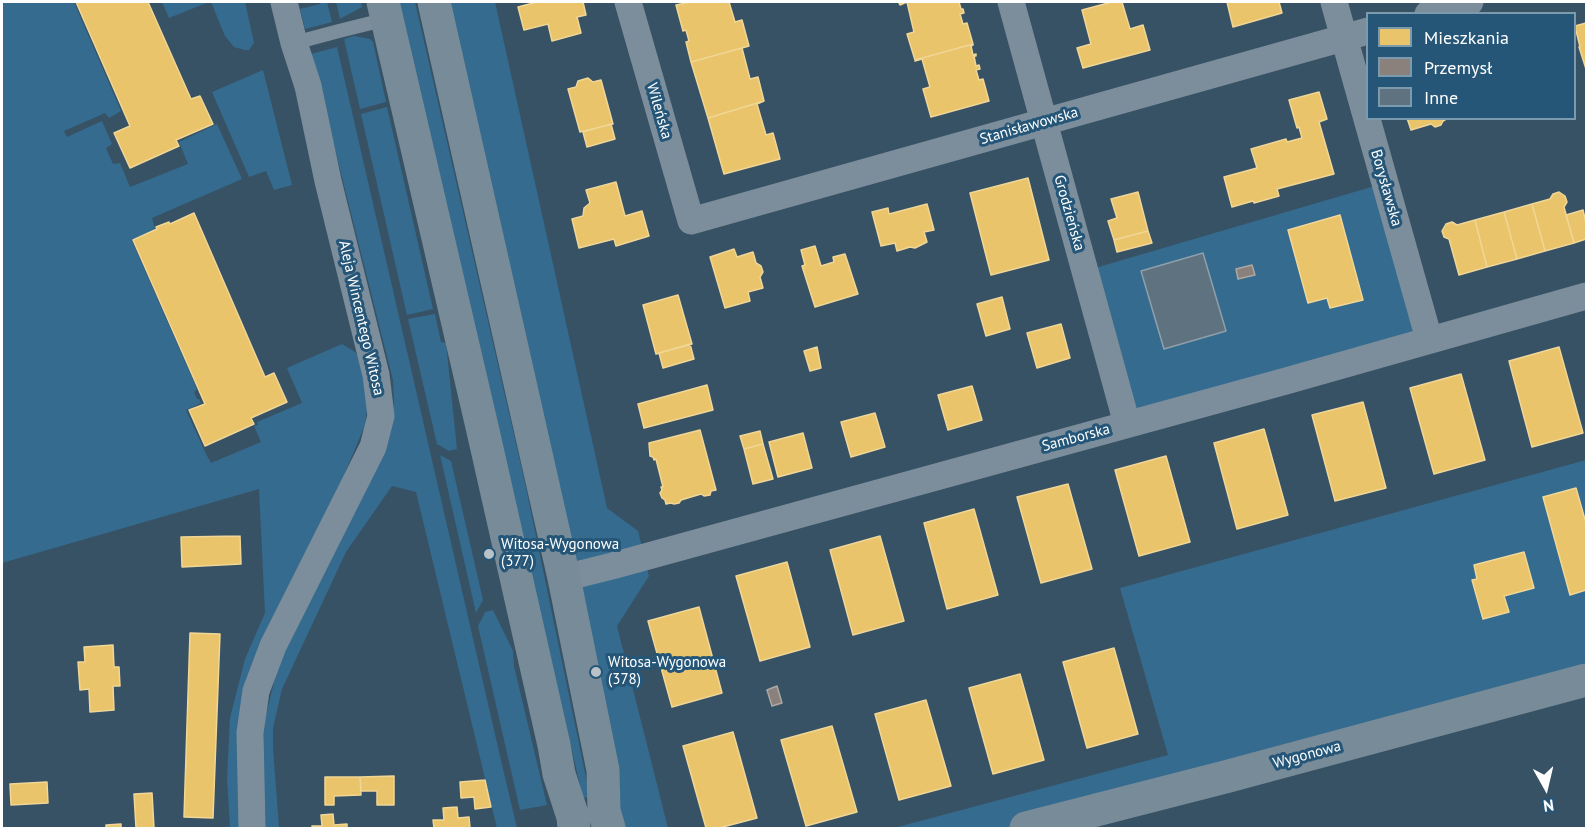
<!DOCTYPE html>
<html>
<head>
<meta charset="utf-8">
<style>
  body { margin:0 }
  #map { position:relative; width:1588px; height:830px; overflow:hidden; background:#385265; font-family:"PT Sans",sans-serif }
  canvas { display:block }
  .frame { position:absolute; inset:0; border:3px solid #fff; pointer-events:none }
  .legend { position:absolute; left:1366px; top:12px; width:210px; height:108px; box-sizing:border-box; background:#255678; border:2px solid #7c9aae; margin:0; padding:8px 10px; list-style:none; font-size:18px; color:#fff }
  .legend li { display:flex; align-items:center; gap:12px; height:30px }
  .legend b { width:30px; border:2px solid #7c9aae }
  .north { position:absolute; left:1516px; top:758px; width:60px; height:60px; -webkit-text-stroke:4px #255678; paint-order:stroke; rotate:172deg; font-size:16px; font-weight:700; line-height:24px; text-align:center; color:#fff }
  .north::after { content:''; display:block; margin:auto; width:21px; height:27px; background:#fff; clip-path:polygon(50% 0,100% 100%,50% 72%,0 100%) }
</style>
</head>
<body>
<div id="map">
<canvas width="1588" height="830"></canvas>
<div class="frame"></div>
<ul class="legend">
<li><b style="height:16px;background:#e9c46a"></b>Mieszkania</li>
<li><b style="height:16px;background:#8a817c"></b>Przemysł</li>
<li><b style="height:16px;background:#5e7280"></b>Inne</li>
</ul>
<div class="north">N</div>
</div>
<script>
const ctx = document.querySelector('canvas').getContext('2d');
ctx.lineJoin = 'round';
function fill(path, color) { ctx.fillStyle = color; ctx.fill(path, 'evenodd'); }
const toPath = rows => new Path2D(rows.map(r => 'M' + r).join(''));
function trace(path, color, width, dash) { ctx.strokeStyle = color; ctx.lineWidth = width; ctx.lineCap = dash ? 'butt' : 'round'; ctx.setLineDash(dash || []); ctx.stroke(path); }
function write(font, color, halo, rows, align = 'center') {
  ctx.font = font + ' "PT Sans",sans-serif'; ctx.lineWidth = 6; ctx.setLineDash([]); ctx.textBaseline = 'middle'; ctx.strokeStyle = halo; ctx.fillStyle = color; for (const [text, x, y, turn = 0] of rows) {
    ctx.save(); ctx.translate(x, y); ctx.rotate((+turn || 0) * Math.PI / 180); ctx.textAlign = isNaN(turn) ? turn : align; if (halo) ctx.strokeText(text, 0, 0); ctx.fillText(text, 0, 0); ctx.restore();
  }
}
const green = toPath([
  [2,2,74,2,121,111,109,118,105,113,64,131,67,137,102,121,112,144,106,148,113,164,120,163,130,187,188,164,179,142,217,124,242,179,152,218,155,229,132,241,197,389,194,392,197,399,199,399,201,403,186,410,206,454,211,463,261,442,254,426,258,425,257,422,302,403,287,368,342,344,355,352,361,360,367,409,365,425,344,475,275,613,240,828,230,828,227,778,230,718,245,659,265,613,259,489,2,563],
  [162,2,209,2,169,18],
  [211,2,245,2,254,43,249,50,245,50,234,47,225,36],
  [320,2,327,2,332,22,305,29,300,9,320,4],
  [336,2,361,2,362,7,340,19],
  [399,2,415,2,525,483,590,797,583,798],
  [434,2,495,2,607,508,638,531,649,576,617,626,668,828,609,828],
  [354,36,370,39,373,42,386,102,360,109,344,39],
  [337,47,503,769,517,828,497,828,416,492,392,486,346,552,282,689,273,728,273,748,279,828,264,828,262,756,265,719,278,666,392,426,394,403,393,380,311,54],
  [263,70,292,185,274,190,266,171,249,177,212,92],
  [387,107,433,309,407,315,361,114],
  [1385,183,1429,339,1127,424,1085,271],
  [435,314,441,342,446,343,457,449,449,451,437,444,408,319],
  [440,455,451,461,483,600,476,613],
  [1586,460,1586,680,1031,828,894,828,1168,755,1120,588],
  [493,610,513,651,514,666,547,805,520,810,478,626,485,612]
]);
const homes = toPath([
  [76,2,148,2,191,99,200,96,213,124,176,140,179,146,130,168,114,133,130,126,76,2],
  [537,2,583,2,586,15,577,17,581,33,552,41,548,24,524,30,518,7,537,2],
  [690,2,729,2,735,22,742,20,749,46,691,62,686,42,689,41,686,30,683,31,676,5,690,2],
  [906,2,959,2,961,9,963,9,964,13,960,14,963,24,967,23,973,44,915,60,907,34,914,32,907,2,900,5,899,3,906,2],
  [1112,2,1122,2,1130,29,1143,25,1150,50,1083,68,1077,48,1091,44,1082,10,1112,2],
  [1227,2,1279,2,1282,13,1233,27,1227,2],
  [1586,23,1586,69,1579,47,1580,47,1575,26,1586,23],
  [973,44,973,45,971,46,973,55,976,54,976,56,974,56,976,66,979,65,980,69,976,70,979,80,983,79,989,101,931,117,923,89,930,87,922,59,915,61,915,60,973,44],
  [749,46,742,48,750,79,758,77,764,101,708,118,691,62,749,46],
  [588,78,593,82,601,80,613,124,580,132,568,89,576,87,578,81,588,78],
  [1319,92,1327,119,1319,122,1334,174,1277,189,1279,196,1254,203,1253,201,1232,207,1224,177,1257,168,1251,149,1286,139,1287,142,1302,138,1299,127,1297,128,1289,100,1319,92],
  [764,101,757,104,766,135,773,133,780,159,724,174,708,118,764,101],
  [1407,118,1448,118,1443,121,1441,125,1435,127,1431,124,1411,130,1407,118],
  [611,124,615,139,587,147,583,132,611,124],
  [1028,178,1049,260,991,275,970,193,1028,178],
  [616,182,625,216,642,211,649,236,616,246,614,239,579,248,572,219,583,216,584,208,590,203,586,190,616,182],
  [1138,192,1148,231,1114,240,1108,221,1117,218,1111,199,1138,192],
  [1559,192,1565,196,1567,202,1564,207,1574,243,1545,251,1532,204,1550,199,1553,194,1559,192],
  [927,204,934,230,924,232,927,242,915,248,910,247,897,251,895,243,881,246,872,212,888,208,889,214,927,204],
  [1532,204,1545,251,1517,259,1504,212,1532,204],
  [1583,210,1586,223,1586,239,1574,243,1566,215,1583,210],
  [1504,212,1517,259,1487,267,1475,220,1504,212],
  [194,213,265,377,274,373,287,402,251,418,254,424,205,446,189,410,205,404,133,240,157,229,156,227,169,222,170,224,194,213],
  [1340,215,1363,300,1330,308,1327,298,1308,303,1288,230,1340,215],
  [1475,220,1487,267,1459,275,1449,239,1444,237,1442,231,1446,224,1452,222,1457,225,1475,220],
  [1148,231,1152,243,1117,252,1114,240,1148,231],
  [815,246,821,266,834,262,833,257,845,254,858,294,815,307,802,266,805,265,801,250,815,246],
  [734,249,737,257,753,252,756,263,761,266,763,272,760,277,763,288,748,292,750,301,725,308,710,257,734,249],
  [678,295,692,344,656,354,643,305,678,295],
  [1002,297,1010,329,986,336,977,304,1002,297],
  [1061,324,1070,358,1037,368,1027,333,1061,324],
  [690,344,694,359,663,368,659,353,690,344],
  [817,347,821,368,810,371,804,351,817,347],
  [1559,347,1583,433,1532,447,1509,361,1559,347],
  [1461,374,1485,460,1434,474,1410,388,1461,374],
  [707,385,713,410,644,428,638,404,707,385],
  [972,386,982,420,948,430,938,395,972,386],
  [1363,402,1386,488,1335,501,1312,415,1363,402],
  [875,413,885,447,851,457,841,422,875,413],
  [1264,429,1288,515,1237,529,1214,443,1264,429],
  [700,430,716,490,711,491,710,495,704,496,701,494,681,500,679,503,674,504,671,503,666,504,665,500,662,498,660,493,662,490,661,487,663,487,656,459,654,460,653,457,650,456,649,443,700,430],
  [760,431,763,444,744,449,740,436,760,431],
  [803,433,812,468,778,477,769,442,803,433],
  [763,444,773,479,753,484,744,449,763,444],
  [1166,456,1190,542,1139,556,1115,470,1166,456],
  [1068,484,1092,569,1041,583,1017,497,1068,484],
  [1576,488,1586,523,1586,590,1570,595,1543,497,1576,488],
  [974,509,998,595,947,609,924,523,974,509],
  [240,536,241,564,182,567,181,537,240,536],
  [880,536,904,621,853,635,830,550,880,536],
  [1524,552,1534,588,1504,596,1509,612,1483,619,1472,580,1477,579,1474,565,1524,552],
  [787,562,810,647,760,661,736,576,787,562],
  [699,607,722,693,672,707,648,621,699,607],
  [190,633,220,634,213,818,184,817,190,633],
  [113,645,114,667,119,667,120,686,113,686,114,710,90,712,89,689,80,690,78,662,85,662,84,647,113,645],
  [1114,648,1138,734,1087,748,1063,662,1114,648],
  [1020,674,1044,760,993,774,969,688,1020,674],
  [926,700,951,786,899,800,875,714,926,700],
  [832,726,857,812,806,826,781,740,832,726],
  [733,732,757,818,719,828,706,828,683,746,733,732],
  [394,776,394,805,377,805,377,791,361,791,360,777,394,776],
  [325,777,360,777,361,795,334,796,334,805,325,805,325,777],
  [485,780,491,807,475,809,474,797,461,798,460,782,485,780],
  [47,782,48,803,11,805,10,784,47,782],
  [152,793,154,828,136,828,134,794,152,793],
  [457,807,458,818,469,817,470,828,434,828,433,820,444,820,443,808,457,807],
  [333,814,334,825,347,824,347,828,312,828,312,826,322,826,321,815,333,814],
  [121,824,121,828,106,828,106,825,121,824]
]);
const industry = toPath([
  [1252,265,1255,275,1238,279,1236,269,1252,265],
  [777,686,782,703,772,706,767,690,777,686]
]);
const building = toPath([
  [1203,253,1226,331,1164,349,1141,271,1203,253]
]);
const lane = toPath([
  [294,43,339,31,387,19]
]);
const street = toPath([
  [628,2,691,221,1368,31],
  [1011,2,1127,424],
  [1334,2,1429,339],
  [1428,14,1470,2],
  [564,578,612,566,1286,381,1586,296],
  [252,828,250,733,256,691,273,646,373,447,381,416,376,375,328,181,308,86,294,43,284,2]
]);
const secondary = toPath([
  [383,2,483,431,554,745,559,774,573,817,574,828],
  [434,2,564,578,603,770,604,811,609,828],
  [1026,828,1225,777,1586,680]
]);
const markers = [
  [489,554,6,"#b9c2c9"],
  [596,672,6,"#b9c2c9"]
];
const streetNames = [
  ["Wileńska",659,111,74],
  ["Stanisławowska",1029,126,-16],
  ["Borysławska",1386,188,74],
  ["Grodzieńska",1069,213,74],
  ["Aleja Wincentego Witosa",361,318,77],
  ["Samborska",1076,438,-15],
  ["Wygonowa",1307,755,-15]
];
const poiNames = [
  ["Witosa-Wygonowa",501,545],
  ["(377)",501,562],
  ["Witosa-Wygonowa",608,663],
  ["(378)",608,680]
];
fill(green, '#356b8e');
fill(homes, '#e9c46a');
trace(homes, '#f0d697', 1.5);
fill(industry, '#8a817c');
trace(industry, '#ada7a3', 1.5);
fill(building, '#5e7280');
trace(building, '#8fa0ab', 1.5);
trace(lane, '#7c8e9c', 14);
trace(street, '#7c8e9c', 27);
trace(secondary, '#788b98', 33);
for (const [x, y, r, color] of markers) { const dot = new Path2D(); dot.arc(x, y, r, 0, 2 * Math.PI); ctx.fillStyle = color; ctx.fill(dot); trace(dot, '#255678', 2); }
write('15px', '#fff', '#255678', streetNames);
write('15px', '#fff', '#255678', poiNames, 'left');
</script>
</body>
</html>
